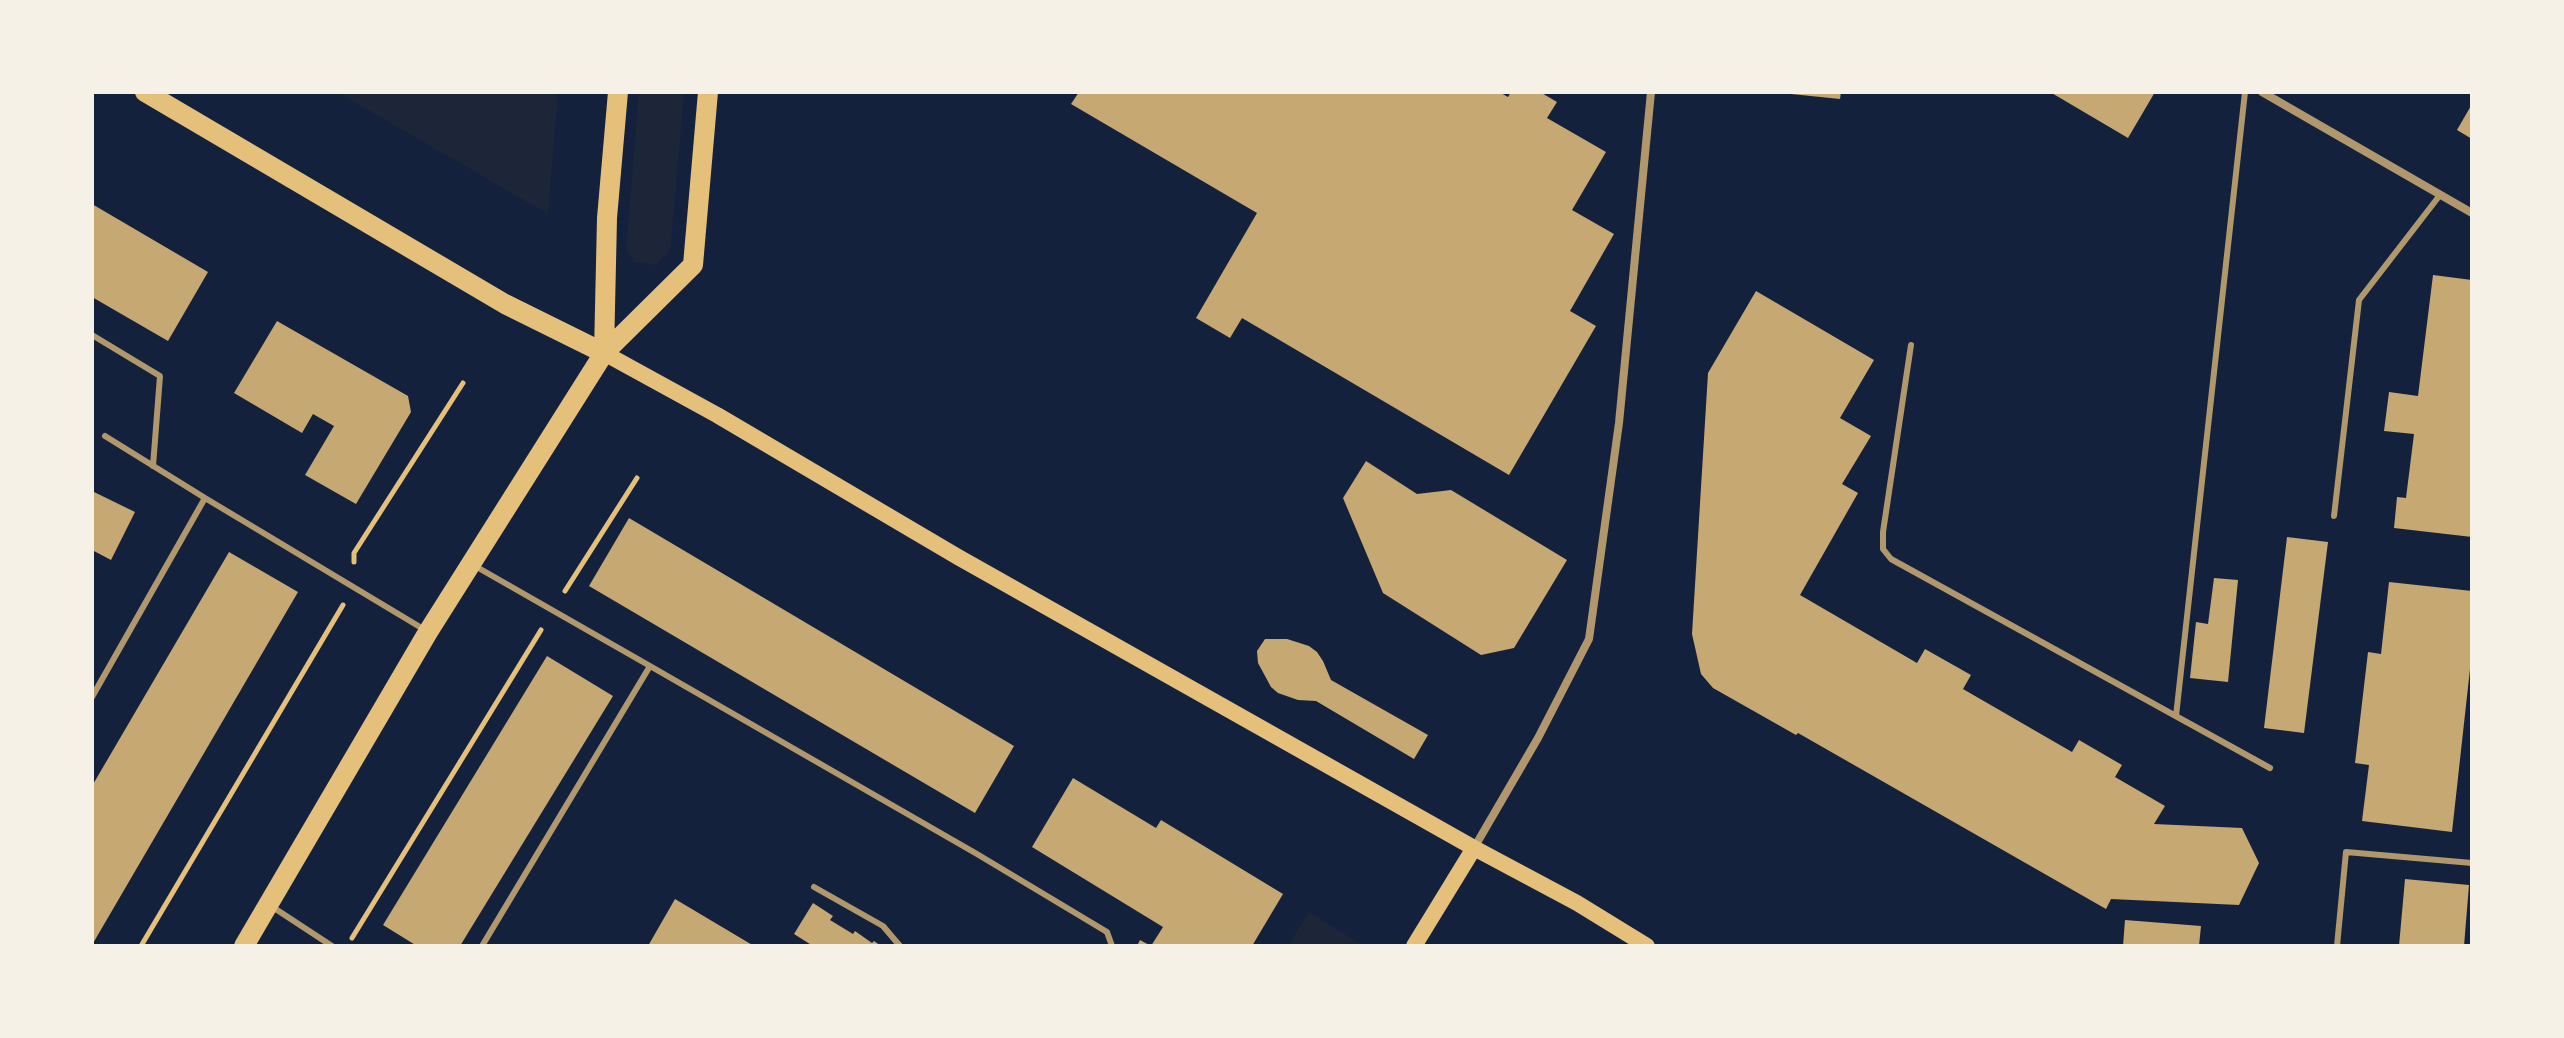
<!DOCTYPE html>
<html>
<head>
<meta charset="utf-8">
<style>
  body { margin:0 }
  #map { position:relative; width:2564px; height:1038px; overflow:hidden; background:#14213d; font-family:"IBM Plex Sans",sans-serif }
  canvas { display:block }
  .frame { position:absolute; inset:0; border:94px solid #f6f1e7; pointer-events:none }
</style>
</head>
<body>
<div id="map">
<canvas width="2564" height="1038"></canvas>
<div class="frame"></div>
</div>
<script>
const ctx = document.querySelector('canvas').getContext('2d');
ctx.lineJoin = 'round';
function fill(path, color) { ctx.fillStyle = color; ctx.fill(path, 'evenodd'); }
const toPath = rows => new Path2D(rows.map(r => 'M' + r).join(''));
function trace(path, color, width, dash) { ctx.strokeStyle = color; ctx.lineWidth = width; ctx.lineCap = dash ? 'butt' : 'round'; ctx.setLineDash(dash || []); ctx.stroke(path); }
const green = toPath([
  [337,92,558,92,548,214],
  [639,92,684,92,671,245,667,255,653,265,634,262,626,248],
  [1309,912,1364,946,1288,946]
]);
const building = toPath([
  [1079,92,1499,92,1508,97,1511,92,1540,92,1557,102,1547,118,1606,152,1572,210,1614,234,1570,311,1596,326,1509,475,1242,318,1230,338,1196,318,1257,213,1071,104],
  [1791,92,1841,92,1840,99,1791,94],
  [2050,92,2155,92,2128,138],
  [2472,104,2472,139,2457,130],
  [92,204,208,272,168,341,92,297],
  [2433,275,2472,280,2472,537,2394,528,2397,497,2406,498,2414,434,2384,431,2389,392,2418,396],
  [1756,291,1874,360,1840,418,1871,436,1842,484,1858,493,1800,595,1917,663,1925,649,1971,675,1963,689,2072,752,2079,740,2122,765,2115,777,2165,806,2154,824,2242,828,2259,863,2239,905,2111,899,2106,909,1798,733,1796,735,1713,688,1701,674,1692,634,1708,373],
  [277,321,408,396,411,412,356,504,305,475,334,426,313,414,302,433,234,393],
  [1366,461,1417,494,1451,490,1567,560,1514,648,1481,655,1383,593,1343,498],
  [92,491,135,512,111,560,92,550],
  [629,518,1014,746,975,813,589,586],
  [2287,537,2328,542,2304,733,2264,728],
  [229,552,298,592,92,945,92,786],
  [2214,578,2238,580,2228,682,2190,678,2196,622,2208,624],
  [2389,582,2472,591,2472,651,2452,832,2362,821,2369,765,2355,763,2368,652,2381,654],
  [1265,639,1287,639,1309,646,1317,652,1323,661,1331,680,1428,735,1414,759,1316,701,1298,700,1278,693,1271,687,1258,663,1257,651],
  [547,656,613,696,460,946,417,946,383,925],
  [1073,778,1156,828,1161,820,1283,894,1252,946,1137,946,1140,940,1151,946,1163,927,1032,847],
  [2405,879,2469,885,2464,946,2399,946],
  [675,899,754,946,648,946],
  [813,903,833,916,830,920,853,934,855,931,872,943,874,941,881,946,813,946,794,934],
  [2125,920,2201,926,2199,946,2123,946]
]);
const path = toPath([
  [354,562,354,553,463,383],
  [565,591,637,478],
  [352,938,541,630],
  [141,946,343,605]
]);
const service = toPath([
  [92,335,160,376,153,466],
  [1911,345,1883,532,1883,549,1891,559,2270,768],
  [205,498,425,630],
  [2334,516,2359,300,2440,195],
  [475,566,650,666,482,946],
  [650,666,977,854,1107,932,1112,946],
  [92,697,205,498,105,436],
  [2176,716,2245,92],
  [814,887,883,926,900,946],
  [271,906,332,946],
  [2337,946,2346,852,2472,863]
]);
const minor = toPath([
  [2262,92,2472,213],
  [1474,848,1538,738,1589,639,1619,423,1651,92]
]);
const secondary = toPath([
  [604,353,717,415,958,557,1474,848,1577,903,1647,946],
  [1414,946,1474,848]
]);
const primary = toPath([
  [145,92,505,304,604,353],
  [604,353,607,218,618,92],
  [244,946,428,632,604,353,693,265,708,92]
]);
fill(green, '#1d2539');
fill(building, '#c6a872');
trace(path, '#e5c07b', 5);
trace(service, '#b1986c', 6);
trace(minor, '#b1986c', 8);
trace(secondary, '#e5c07b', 16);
trace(primary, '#e5c07b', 20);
</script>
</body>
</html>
